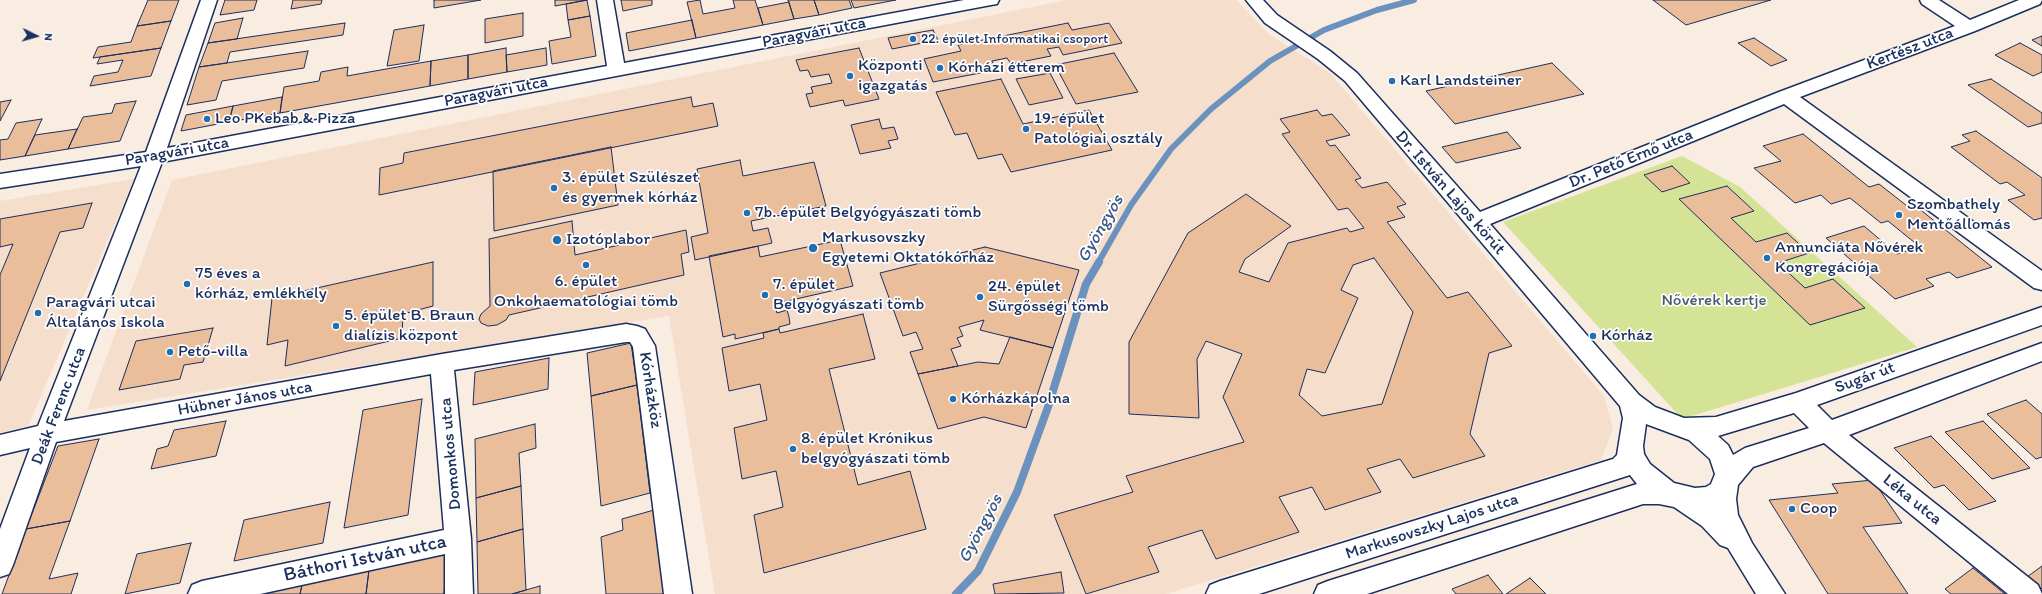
<!DOCTYPE html>
<html>
<head>
<meta charset="utf-8">
<style>
  body { margin:0 }
  #map { position:relative; width:2042px; height:594px; overflow:hidden; background:#f9ece1; font-family:Itim,sans-serif }
  canvas { display:block }
  .north { position:absolute; left:16px; top:16px; width:40px; height:40px; -webkit-text-stroke:3px #fff; paint-order:stroke; rotate:95deg; font-size:11px; font-weight:700; line-height:16px; text-align:center; color:#1b2f5e }
  .north::after { content:''; display:block; margin:auto; width:14px; height:18px; background:#1b2f5e; clip-path:polygon(50% 0,100% 100%,50% 72%,0 100%) }
</style>
</head>
<body>
<div id="map">
<canvas width="2042" height="594"></canvas>
<div class="north">N</div>
</div>
<script>
const ctx = document.querySelector('canvas').getContext('2d');
ctx.lineJoin = 'round';
function fill(path, color) { ctx.fillStyle = color; ctx.fill(path, 'evenodd'); }
const toPath = rows => new Path2D(rows.map(r => 'M' + r).join(''));
function trace(path, color, width, dash) { ctx.strokeStyle = color; ctx.lineWidth = width; ctx.lineCap = dash ? 'butt' : 'round'; ctx.setLineDash(dash || []); ctx.stroke(path); }
function write(font, color, halo, rows, align = 'center') {
  ctx.font = font + ' Itim,sans-serif'; ctx.lineWidth = 3.5; ctx.setLineDash([]); ctx.textBaseline = 'middle'; ctx.strokeStyle = halo; ctx.fillStyle = color; for (const [text, x, y, turn = 0] of rows) {
    ctx.save(); ctx.translate(x, y); ctx.rotate((+turn || 0) * Math.PI / 180); ctx.textAlign = isNaN(turn) ? turn : align; if (halo) ctx.strokeText(text, 0, 0); ctx.fillText(text, 0, 0); ctx.restore();
  }
}
const built = toPath([
  [1067,0,1236,0,1270,35,1329,72,1604,396,1613,429,1601,460,1166,594,715,594,669,316,87,410,172,180],
  [134,179,28,426,0,433,0,201]
]);
const green = toPath([
  [1682,156,1740,187,1917,347,1682,419,1503,222]
]);
const streamFar1 = toPath([
  [1098,263,1131,205,1171,149,1211,109,1270,61,1324,30,1377,10,1414,0]
]);
const stream = toPath([
  [956,594,978,571,1017,492,1048,407,1086,284,1099,262]
]);
const building = toPath([
  [148,0,179,0,171,21,137,26,148,0],
  [225,0,257,0,254,10,220,15,225,0],
  [293,0,322,0,321,4,291,9,293,0],
  [434,0,481,0,434,8,434,0],
  [555,0,587,0,555,6,555,0],
  [587,0,590,16,568,20,566,4,587,0],
  [621,0,652,0,652,5,623,11,621,0],
  [700,0,703,14,735,8,733,0,755,0,763,25,696,38,687,2,700,0],
  [788,0,814,0,819,15,794,19,788,0],
  [814,0,849,0,852,8,819,15,814,0],
  [851,0,896,0,854,8,851,0],
  [1653,0,1771,0,1686,25,1653,0],
  [789,2,794,19,763,25,758,8,789,2],
  [523,13,523,36,485,43,485,19,523,13],
  [590,16,596,56,552,64,549,41,571,37,568,20,590,16],
  [243,18,237,39,208,43,215,23,243,18],
  [692,20,696,38,629,51,626,33,692,20],
  [171,21,161,48,93,58,98,47,131,42,137,26,171,21],
  [345,23,343,35,230,52,227,63,199,67,208,43,345,23],
  [1068,23,1072,30,1109,23,1122,43,1063,55,1059,47,1047,49,1051,56,1011,64,1007,58,992,61,996,70,933,82,924,59,961,51,958,45,1068,23],
  [424,25,419,61,387,66,394,30,424,25],
  [933,30,938,40,892,49,888,38,933,30],
  [2042,36,2042,46,2032,40,2042,36],
  [1754,38,1787,60,1771,66,1738,43,1754,38],
  [2020,43,2042,55,2042,72,2033,76,1995,55,2020,43],
  [161,48,151,76,90,86,94,76,118,72,123,60,97,64,100,57,161,48],
  [506,48,507,72,468,79,468,55,506,48],
  [546,48,547,65,507,72,506,55,546,48],
  [859,48,879,99,845,106,843,100,810,107,806,94,813,93,811,87,832,83,829,74,811,77,808,70,800,71,796,60,859,48],
  [308,51,304,68,222,81,216,100,187,105,199,67,308,51],
  [1114,53,1138,92,1076,104,1055,65,1114,53],
  [468,55,468,79,430,86,431,61,468,55],
  [431,61,430,86,280,113,284,87,319,81,321,72,348,67,347,76,431,61],
  [1552,63,1584,94,1455,124,1426,91,1552,63],
  [1050,73,1063,98,1029,105,1016,79,1050,73],
  [1001,79,1023,124,1089,110,1112,150,1011,172,1002,154,978,159,967,133,955,135,936,92,1001,79],
  [1991,79,2042,113,2042,123,2028,127,1968,85,1991,79],
  [282,97,280,113,229,122,233,106,282,97],
  [691,97,693,107,713,103,718,126,379,195,380,168,403,163,404,153,691,97],
  [11,100,0,121,0,102,11,100],
  [136,101,120,141,68,149,83,117,112,113,115,104,136,101],
  [233,106,229,122,181,131,186,115,233,106],
  [1317,110,1322,116,1332,114,1350,135,1326,141,1330,146,1335,145,1361,178,1355,180,1362,188,1387,182,1406,204,1397,207,1405,217,1387,222,1447,298,1468,292,1512,346,1489,353,1470,434,1485,456,1413,478,1400,459,1367,469,1381,492,1325,510,1312,487,1279,497,1299,532,1216,559,1202,530,1148,547,1159,572,1086,594,1054,515,1133,492,1126,476,1244,442,1223,397,1242,354,1206,341,1197,359,1199,418,1129,414,1129,342,1188,233,1246,194,1291,226,1245,259,1239,272,1269,282,1288,243,1347,228,1350,232,1364,228,1348,208,1338,210,1282,134,1290,132,1280,119,1317,110],
  [1374,258,1413,312,1382,404,1322,416,1299,395,1307,369,1325,373,1358,298,1341,290,1353,265,1374,258],
  [42,119,25,156,0,160,0,140,8,139,16,123,42,119],
  [879,119,882,129,894,127,898,139,888,141,891,148,860,154,851,125,879,119],
  [77,129,68,149,25,156,35,135,77,129],
  [1976,131,2042,178,2042,218,2034,220,2008,200,2025,195,2007,182,2000,184,1951,147,1970,141,1962,135,1976,131],
  [1507,132,1521,148,1456,163,1442,147,1507,132],
  [1803,134,1869,187,1879,184,1911,209,1917,207,1992,267,1957,278,1949,272,1926,279,1934,286,1895,299,1826,238,1864,226,1897,254,1920,247,1888,221,1881,223,1850,198,1831,204,1821,195,1795,203,1754,168,1781,161,1763,146,1803,134],
  [611,147,618,205,494,231,493,171,611,147],
  [740,160,743,176,814,162,826,206,751,221,753,231,768,228,772,243,695,260,691,237,708,233,697,169,740,160],
  [1672,166,1690,183,1662,192,1644,175,1672,166],
  [1727,186,1754,211,1731,218,1756,242,1787,233,1809,253,1778,263,1805,288,1833,279,1865,308,1810,325,1679,199,1727,186],
  [92,203,83,228,60,232,0,381,0,275,13,244,0,247,0,219,92,203],
  [572,221,575,255,686,230,689,252,681,254,684,275,509,315,506,320,497,325,488,326,481,323,479,319,481,314,490,306,489,239,572,221],
  [840,240,853,286,774,304,777,313,787,310,789,317,790,324,779,327,779,329,735,339,735,334,723,337,709,256,758,246,760,257,840,240],
  [985,247,1079,270,1053,348,980,330,984,320,959,327,963,336,957,338,961,346,951,349,958,366,918,374,910,352,923,349,916,332,903,336,880,273,985,247],
  [433,262,433,306,403,314,402,338,285,366,288,340,267,345,272,298,433,262],
  [863,314,875,359,829,369,858,485,910,471,926,529,764,573,754,515,783,507,776,471,742,479,734,428,767,420,760,384,729,391,722,348,764,338,763,333,779,329,780,333,863,314],
  [213,328,203,362,184,365,180,379,119,390,136,341,213,328],
  [1010,337,1053,348,1026,428,984,417,938,429,918,374,978,362,999,364,1010,337],
  [631,343,637,385,591,396,587,353,631,343],
  [549,358,548,389,473,405,475,372,549,358],
  [637,385,650,493,601,506,591,396,637,385],
  [422,399,408,515,344,528,363,410,422,399],
  [2026,400,2042,414,2042,457,2036,459,1987,414,2026,400],
  [226,421,216,456,151,469,157,449,168,446,174,430,226,421],
  [1983,421,2030,468,1992,479,1945,432,1983,421],
  [535,424,536,448,519,453,521,486,476,498,475,439,535,424],
  [1931,436,1996,501,1969,510,1944,485,1934,488,1894,448,1931,436],
  [99,439,70,521,26,529,58,446,99,439],
  [1873,480,1902,523,1863,527,1908,594,1828,594,1769,500,1838,493,1832,484,1873,480],
  [521,486,523,529,477,542,476,498,521,486],
  [330,502,323,543,234,561,244,520,330,502],
  [654,510,665,594,606,594,601,537,623,530,622,519,654,510],
  [70,521,49,579,78,573,71,594,2,594,26,529,70,521],
  [523,529,526,590,512,594,478,594,477,542,523,529],
  [191,543,180,583,125,594,137,554,191,543],
  [447,552,444,594,366,594,369,570,447,552],
  [2042,566,2042,589,2027,577,2042,566],
  [1973,568,2005,594,1951,594,1945,589,1973,568],
  [369,570,366,594,300,594,302,585,369,570],
  [1061,572,1064,593,995,594,993,584,1061,572],
  [1488,575,1503,594,1456,594,1452,589,1488,575],
  [1530,578,1546,594,1506,594,1530,578],
  [302,585,300,594,263,594,302,585],
  [540,586,540,594,512,594,540,586]
]);
const minor = toPath([
  [201,0,217,0,167,148,607,66,597,0,613,0,624,63,964,0,999,0,997,4,991,5,162,162,64,421,442,354,626,324,637,326,645,329,655,346,692,594,664,594,633,347,630,342,626,342,454,370,471,539,473,594,445,594,445,554,260,594,188,594,192,585,202,581,444,530,431,374,56,442,13,565,9,574,0,577,0,529,30,448,0,455,0,435,38,426,141,166,0,188,0,174,146,152,201,0],
  [1246,0,1263,0,1277,15,1330,51,1357,73,1480,212,1779,92,1955,26,1922,4,1920,0,1939,0,1970,20,2019,0,2042,0,2040,4,1975,31,1800,97,2042,271,2042,290,2034,288,1784,104,1490,224,1639,395,1655,407,1684,418,1716,417,1796,393,2042,307,2042,325,1817,405,1832,420,2042,343,2042,361,1849,435,2038,585,2042,594,2008,594,1824,443,1753,467,1738,485,1736,499,1738,515,1752,543,1785,594,1756,594,1728,548,1720,545,1702,526,1674,507,1659,504,1643,504,1367,594,1314,594,1318,585,1328,581,1637,484,1630,475,1259,594,1206,594,1210,585,1220,581,1613,459,1617,455,1623,418,1620,406,1345,81,1318,59,1265,23,1246,0],
  [1794,413,1809,428,1745,448,1733,455,1728,445,1718,436,1794,413],
  [1646,424,1689,440,1710,459,1715,474,1711,484,1706,487,1695,488,1674,483,1650,464,1644,454,1643,446,1646,424]
]);
const markers = [
  [913,39,4,"#1f6fb2"],
  [940,68,4,"#1f6fb2"],
  [850,76,4,"#1f6fb2"],
  [1392,81,4,"#1f6fb2"],
  [207,119,4,"#1f6fb2"],
  [1026,129,4,"#1f6fb2"],
  [554,188,4,"#1f6fb2"],
  [747,213,4,"#1f6fb2"],
  [1899,215,4,"#1f6fb2"],
  [557,240,5,"#1f6fb2"],
  [813,248,5,"#1f6fb2"],
  [1767,258,4,"#1f6fb2"],
  [586,265,4,"#1f6fb2"],
  [187,284,4,"#1f6fb2"],
  [765,295,4,"#1f6fb2"],
  [980,297,4,"#1f6fb2"],
  [38,313,4,"#1f6fb2"],
  [336,326,4,"#1f6fb2"],
  [1593,336,4,"#1f6fb2"],
  [170,352,4,"#1f6fb2"],
  [953,399,4,"#1f6fb2"],
  [793,449,4,"#1f6fb2"],
  [1792,509,4,"#1f6fb2"]
];
const farPoinames = [
  ["22. épület Informatikai csoport",921,39]
];
const streetNames = [
  ["Paragvári utca",814,33,-11],
  ["Kertész utca",1910,49,-21],
  ["Paragvári utca",496,92,-11],
  ["Paragvári utca",177,152,-10],
  ["Dr. Pető Ernő utca",1631,159,-22],
  ["Dr. István Lajos körút",1450,193,49],
  ["Sugár út",1865,378,-20],
  ["Kórházköz",650,390,81],
  ["Hübner János utca",245,399,-10],
  ["Deák Ferenc utca",59,406,-69],
  ["Domonkos utca",451,454,-95],
  ["Léka utca",1912,500,39],
  ["Markusovszky Lajos utca",1432,527,-18]
];
const poiNames = [
  ["Központi",858,66],
  ["igazgatás",858,86],
  ["Kórházi étterem",948,68],
  ["Karl Landsteiner",1400,81],
  ["Leo PKebab & Pizza",215,119],
  ["19. épület",1034,119],
  ["Patológiai osztály",1034,139],
  ["3. épület Szülészet",562,178],
  ["és gyermek kórház",562,198],
  ["Szombathely",1907,205],
  ["Mentőállomás",1907,225],
  ["7b. épület Belgyógyászati tömb",755,213],
  ["Markusovszky",822,238],
  ["Egyetemi Oktatókórház",822,258],
  ["Izotóplabor",566,240],
  ["Annunciáta Nővérek",1775,248],
  ["Kongregációja",1775,268],
  ["75 éves a",195,274],
  ["kórház, emlékhely",195,294],
  ["6. épület",586,282,"center"],
  ["Onkohaematológiai tömb",586,302,"center"],
  ["7. épület",773,285],
  ["Belgyógyászati tömb",773,305],
  ["24. épület",988,287],
  ["Sürgősségi tömb",988,307],
  ["Paragvári utcai",46,303],
  ["Általános Iskola",46,323],
  ["5. épület B. Braun",344,316],
  ["dialízis központ",344,336],
  ["Kórház",1601,336],
  ["Pető-villa",178,352],
  ["Kórházkápolna",961,399],
  ["8. épület Krónikus",801,439],
  ["belgyógyászati tömb",801,459],
  ["Coop",1800,509]
];
const parkNames = [
  ["Nővérek kertje",1714,301]
];
const waterNames = [
  ["Gyöngyös",1101,229,-60],
  ["Gyöngyös",981,529,-62]
];
const nearStreetnames = [
  ["Báthori István utca",365,559,-12]
];
fill(built, '#f5decc');
fill(green, '#d5e396');
trace(streamFar1, '#6b91be', 6);
trace(stream, '#6b91be', 8);
fill(building, '#ebbe9b');
trace(building, '#1b2f5e', 1);
trace(minor, '#1b2f5e', 3);
fill(minor, '#fff');
for (const [x, y, r, color] of markers) { const dot = new Path2D(); dot.arc(x, y, r, 0, 2 * Math.PI); ctx.fillStyle = color; ctx.fill(dot); trace(dot, '#fff', 1.5); }
write('14px', '#1b2f5e', '#fff', farPoinames, 'left');
write('17px', '#1b2f5e', '#fff', streetNames);
write('17px', '#1b2f5e', '#fff', poiNames, 'left');
write('17px', '#4a5c6c', '#fff', parkNames);
write('italic 18px', '#3c5886', '#fff', waterNames);
write('20px', '#1b2f5e', '#fff', nearStreetnames);
</script>
</body>
</html>
